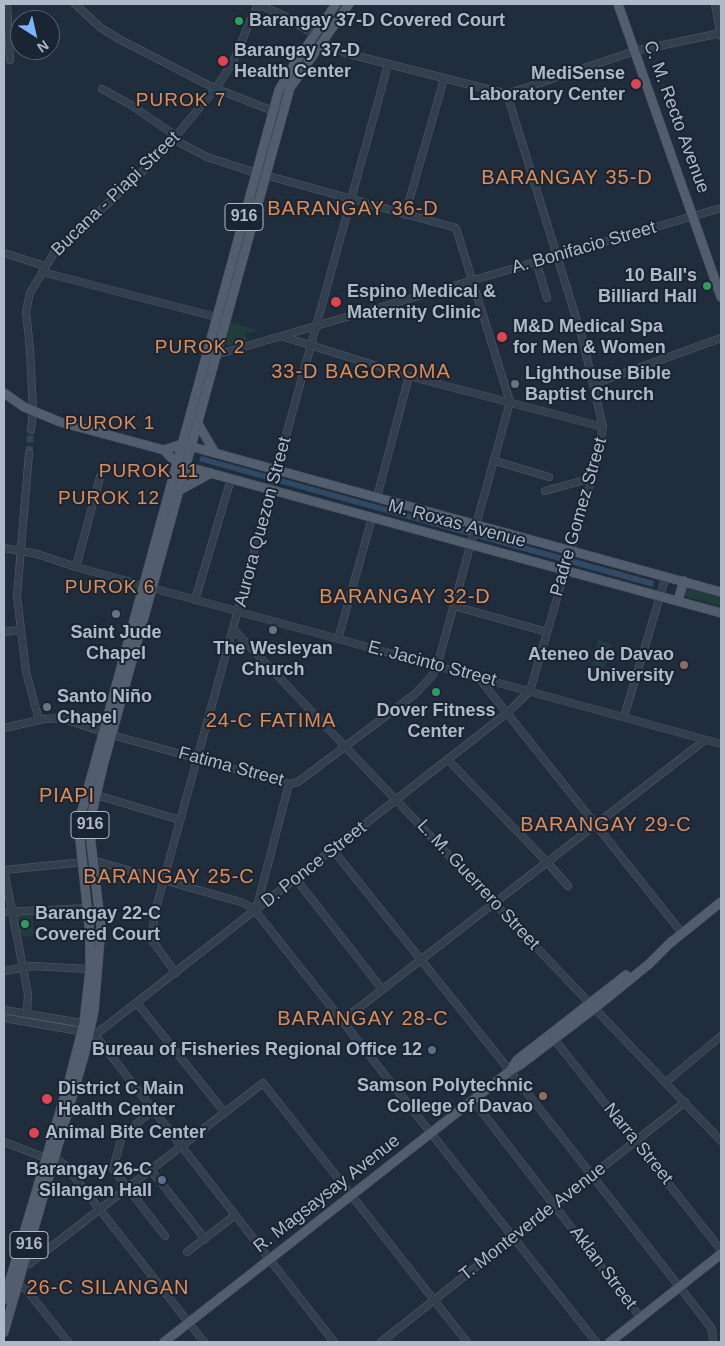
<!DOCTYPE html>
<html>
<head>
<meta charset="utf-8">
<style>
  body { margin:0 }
  #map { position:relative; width:725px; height:1346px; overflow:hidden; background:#202d3d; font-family:Helvetica,sans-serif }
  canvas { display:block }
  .frame { position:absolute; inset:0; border:5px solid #afbac9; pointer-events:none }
  .north { position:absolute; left:10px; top:10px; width:50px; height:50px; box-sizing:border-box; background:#1a2432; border:1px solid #56606e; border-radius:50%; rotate:145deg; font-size:14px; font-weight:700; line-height:20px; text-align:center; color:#afbac9 }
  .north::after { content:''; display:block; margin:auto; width:18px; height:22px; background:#7eb4ff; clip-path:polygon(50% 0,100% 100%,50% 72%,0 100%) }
</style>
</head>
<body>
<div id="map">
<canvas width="725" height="1346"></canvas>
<div class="frame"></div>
<div class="north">N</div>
</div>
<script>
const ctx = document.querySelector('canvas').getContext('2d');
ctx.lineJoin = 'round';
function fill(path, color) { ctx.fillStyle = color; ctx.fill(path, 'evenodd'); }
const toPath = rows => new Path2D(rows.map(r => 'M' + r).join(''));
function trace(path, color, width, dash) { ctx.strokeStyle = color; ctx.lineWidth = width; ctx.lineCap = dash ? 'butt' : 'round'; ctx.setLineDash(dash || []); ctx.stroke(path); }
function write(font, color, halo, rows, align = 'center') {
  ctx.font = font + ' Helvetica,sans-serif'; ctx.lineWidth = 4; ctx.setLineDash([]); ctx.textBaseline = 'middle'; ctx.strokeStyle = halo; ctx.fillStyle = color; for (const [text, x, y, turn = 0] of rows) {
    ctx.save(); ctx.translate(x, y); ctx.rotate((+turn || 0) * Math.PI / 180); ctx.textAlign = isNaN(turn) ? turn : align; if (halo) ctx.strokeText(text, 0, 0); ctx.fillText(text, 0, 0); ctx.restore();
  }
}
const green = toPath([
  [230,322,258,330,245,334,247,340,228,346,224,343],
  [691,588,721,597,721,606,687,597,684,593,685,590],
  [598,640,611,644,605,668,592,665],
  [32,910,34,936,17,937,15,912]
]);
const water = toPath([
  [201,456,654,581,653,587,199,461]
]);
const minorTunnel = toPath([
  [29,453,31,430]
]);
const minor = toPath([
  [7,4,10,60],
  [75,4,101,28,119,39,212,87,273,111],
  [256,4,283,15,315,35],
  [715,4,721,36],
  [323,42,345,53,507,94,635,51,721,33],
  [102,89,131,105,176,136],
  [173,139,207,157,256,173],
  [265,175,456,228,510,402],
  [405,215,444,79],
  [4,253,45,266],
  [536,261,547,298],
  [42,272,216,317],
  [281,336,409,376,603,427],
  [216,355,721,208],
  [594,384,721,338],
  [31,430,33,411,30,349,26,312,30,293,54,253,143,171,176,136,216,88,233,62,250,21,259,4],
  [29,453,17,596,26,672,39,720],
  [495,461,549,477],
  [545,491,592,478],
  [377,497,409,376],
  [4,548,37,554,76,567,721,744],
  [76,567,100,477],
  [195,600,231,479],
  [454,606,547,632],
  [234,630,721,1141],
  [4,632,20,630],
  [338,639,372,518],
  [479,678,682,933],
  [624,717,666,576],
  [4,728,44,719,61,718,112,735,289,784,298,782,415,694,432,676,437,666,510,402],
  [448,760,547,862,568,886],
  [96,795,180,820],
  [333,850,510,1071,696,1308,712,1329,713,1342],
  [4,870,84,862,99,862,241,902,253,908,596,1342],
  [4,870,28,994,27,1014],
  [296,879,382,989],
  [256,910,289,784],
  [4,912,89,908],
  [4,971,32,966,90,969],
  [176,973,151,939,156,908,388,65],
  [137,1003,225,1113],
  [4,1010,87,1024],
  [4,1018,85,1032],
  [343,1020,705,740],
  [95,1035,507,713,530,691,595,468,603,427,582,337,507,94],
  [95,1035,334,1342],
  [554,1039,721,1250],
  [666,1082,721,1036],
  [473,1100,641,1318],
  [153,1110,122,1136,113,1169,165,1236],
  [4,1142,46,1158],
  [55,1158,64,1164,204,1342],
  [52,1167,71,1173],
  [151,1170,157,1178],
  [163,1185,205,1239],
  [187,1252,234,1216],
  [23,1265,29,1264,263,1083,467,1342],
  [17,1285,26,1289,68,1342],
  [381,1342,685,1102]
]);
const major = toPath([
  [618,4,721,297],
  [4,393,24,407,60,422,164,450,177,464,721,613],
  [197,422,215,453],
  [164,450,182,444,721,592],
  [178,491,211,473],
  [678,600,684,581],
  [669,944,721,902],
  [512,1068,517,1060,626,975],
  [4,1300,69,1081,84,1023,90,969,90,934,79,831,81,814,279,90,291,69,336,4],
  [4,1332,84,1056,94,1011,101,927,89,826,103,766,290,88,349,4],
  [164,1342,510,1071,520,1065,595,1008,649,964,672,941],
  [610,1342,721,1254]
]);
const markers = [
  [239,21,5,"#2e9e5b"],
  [223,61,6,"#e0444e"],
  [636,84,6,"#e0444e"],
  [707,286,5,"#2e9e5b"],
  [336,302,6,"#e0444e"],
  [502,337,6,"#e0444e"],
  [515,384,5,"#6b7280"],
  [116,614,5,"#6b7280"],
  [273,630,5,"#6b7280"],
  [684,665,5,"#8d6e63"],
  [436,692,5,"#2e9e5b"],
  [47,707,5,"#6b7280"],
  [25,924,5,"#2e9e5b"],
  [432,1050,5,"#5c6f8a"],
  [543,1096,5,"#8d6e63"],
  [47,1099,6,"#e0444e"],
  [34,1133,6,"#e0444e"],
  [162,1180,5,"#5c6f8a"]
];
const shields = [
  [244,217,38],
  [90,825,38],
  [29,1245,38]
];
const shieldNames = [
  ["916",244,217],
  ["916",90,825],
  ["916",29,1245]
];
const poiNames = [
  ["Barangay 37-D Covered Court",249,21],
  ["Barangay 37-D",234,51],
  ["Health Center",234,72],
  ["MediSense",625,74,"right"],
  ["Laboratory Center",625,95,"right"],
  ["10 Ball's",697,276,"right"],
  ["Billiard Hall",697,297,"right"],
  ["Espino Medical &",347,292],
  ["Maternity Clinic",347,313],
  ["M&D Medical Spa",513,327],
  ["for Men & Women",513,348],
  ["Lighthouse Bible",525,374],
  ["Baptist Church",525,395],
  ["Saint Jude",116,633,"center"],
  ["Chapel",116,654,"center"],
  ["The Wesleyan",273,649,"center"],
  ["Church",273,670,"center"],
  ["Ateneo de Davao",674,655,"right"],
  ["University",674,676,"right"],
  ["Santo Niño",57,697],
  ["Chapel",57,718],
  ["Dover Fitness",436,711,"center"],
  ["Center",436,732,"center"],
  ["Barangay 22-C",35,914],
  ["Covered Court",35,935],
  ["Bureau of Fisheries Regional Office 12",422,1050,"right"],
  ["Samson Polytechnic",533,1086,"right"],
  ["College of Davao",533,1107,"right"],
  ["District C Main",58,1089],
  ["Health Center",58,1110],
  ["Animal Bite Center",45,1133],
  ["Barangay 26-C",152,1170,"right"],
  ["Silangan Hall",152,1191,"right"]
];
const streetNames = [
  ["C. M. Recto Avenue",676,117,70],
  ["Bucana - Piapi Street",116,194,-44],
  ["A. Bonifacio Street",584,248,-16],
  ["Padre Gomez Street",579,517,-74],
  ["Aurora Quezon Street",263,522,-75],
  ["M. Roxas Avenue",457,524,15],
  ["E. Jacinto Street",432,664,15],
  ["Fatima Street",231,767,15],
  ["D. Ponce Street",314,865,-38],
  ["L. M. Guerrero Street",478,885,47],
  ["Narra Street",638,1144,51],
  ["R. Magsaysay Avenue",327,1194,-38],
  ["T. Monteverde Avenue",533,1222,-38],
  ["Aklan Street",603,1268,53]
];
const neighbourhoodNames = [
  ["PUROK 7",181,101],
  ["PUROK 2",200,348],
  ["PUROK 1",110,424],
  ["PUROK 11",149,472],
  ["PUROK 12",109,499],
  ["PUROK 6",110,588]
];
const quarterNames = [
  ["BARANGAY 35-D",567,178],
  ["BARANGAY 36-D",353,209],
  ["33-D BAGOROMA",361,372],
  ["BARANGAY 32-D",405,597],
  ["24-C FATIMA",271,721],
  ["PIAPI",67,796],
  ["BARANGAY 29-C",606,825],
  ["BARANGAY 25-C",169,877],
  ["BARANGAY 28-C",363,1019],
  ["26-C SILANGAN",108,1288]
];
fill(green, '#223c3e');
fill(water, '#324966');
trace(minorTunnel, '#354252', 7, [7, 3.5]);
trace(minor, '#525d6b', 8);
trace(major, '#3e4856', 10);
trace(minor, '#343f4d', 7);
trace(major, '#525e6d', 9);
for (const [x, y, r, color] of markers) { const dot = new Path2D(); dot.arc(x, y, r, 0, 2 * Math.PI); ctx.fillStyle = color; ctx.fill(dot); trace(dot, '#1a2432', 2); }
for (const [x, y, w] of shields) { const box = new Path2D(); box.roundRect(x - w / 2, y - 13.5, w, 27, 4); ctx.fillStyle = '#1a2432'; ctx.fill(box); trace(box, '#afbac9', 1); }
write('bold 16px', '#afbac9', null, shieldNames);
write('bold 18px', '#afbac9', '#1a2432', poiNames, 'left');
write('18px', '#afbac9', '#1a2432', streetNames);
ctx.letterSpacing = '1px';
write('19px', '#dd8c56', '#1a2432', neighbourhoodNames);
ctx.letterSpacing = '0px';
ctx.letterSpacing = '1px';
write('20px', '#dd8c56', '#1a2432', quarterNames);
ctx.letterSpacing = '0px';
</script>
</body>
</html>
